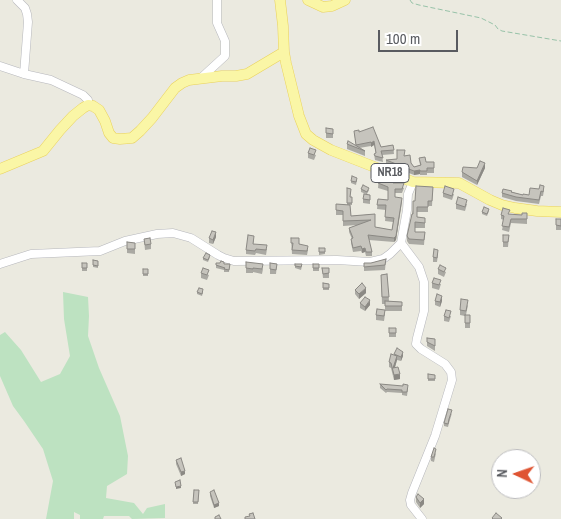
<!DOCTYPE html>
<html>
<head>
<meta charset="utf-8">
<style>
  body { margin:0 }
  #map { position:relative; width:561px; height:519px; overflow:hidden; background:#ebeae0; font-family:"Archivo Narrow",sans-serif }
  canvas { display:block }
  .north { position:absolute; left:491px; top:449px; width:50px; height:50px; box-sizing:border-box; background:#fff; border:1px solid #bdbdbf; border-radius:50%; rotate:273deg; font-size:14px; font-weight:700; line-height:20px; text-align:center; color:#595b60 }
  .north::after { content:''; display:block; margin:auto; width:18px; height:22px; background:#df5432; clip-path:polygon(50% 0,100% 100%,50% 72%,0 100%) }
  .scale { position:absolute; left:378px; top:30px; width:80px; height:22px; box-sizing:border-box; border:2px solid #595b60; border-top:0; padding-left:6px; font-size:15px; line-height:18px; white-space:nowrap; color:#595b60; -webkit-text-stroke:4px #fff; paint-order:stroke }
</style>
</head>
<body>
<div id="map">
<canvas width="561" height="519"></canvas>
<div class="north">N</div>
<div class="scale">100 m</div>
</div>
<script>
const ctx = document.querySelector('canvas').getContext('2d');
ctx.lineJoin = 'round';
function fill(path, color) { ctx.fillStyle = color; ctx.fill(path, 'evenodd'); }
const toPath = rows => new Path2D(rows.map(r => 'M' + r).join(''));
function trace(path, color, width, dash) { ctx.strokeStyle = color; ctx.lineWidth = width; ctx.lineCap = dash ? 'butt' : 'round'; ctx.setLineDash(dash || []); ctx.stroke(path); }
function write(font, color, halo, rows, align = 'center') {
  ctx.font = font + ' "Archivo Narrow",sans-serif'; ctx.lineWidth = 4; ctx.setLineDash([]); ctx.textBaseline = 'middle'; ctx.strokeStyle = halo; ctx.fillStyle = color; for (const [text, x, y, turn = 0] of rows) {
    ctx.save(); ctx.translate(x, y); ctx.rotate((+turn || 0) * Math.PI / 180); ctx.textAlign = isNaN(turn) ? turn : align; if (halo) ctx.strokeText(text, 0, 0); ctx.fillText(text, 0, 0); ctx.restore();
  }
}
const green = toPath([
  [63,292,88,297,89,316,88,336,99,368,120,416,128,456,127,474,107,486,106,498,134,503,143,514,147,508,165,504,165,518,132,519,129,516,104,516,103,519,80,519,80,515,74,512,74,519,46,519,53,481,43,449,24,421,13,406,0,376,0,335,5,332,21,350,41,382,60,374,70,356,64,319]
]);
const path = toPath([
  [410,0,412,3,419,5,481,18,495,25,498,29,502,31,561,41]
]);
const minor = toPath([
  [17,0,25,8,27,14,28,22,24,74],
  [0,66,24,74,51,80,83,95,88,100,88,105],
  [201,78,225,56,225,41,217,23,217,0],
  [401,243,419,267,424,282,424,311,417,338,416,344,421,349,445,364,451,372,452,380,435,436,412,493,410,500,411,505,422,519],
  [0,264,31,254,100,251,125,241,157,234,173,233,191,238,218,255,224,258,234,261,337,260,370,262,383,259,390,254,401,243,407,210,408,194,413,182]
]);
const major = toPath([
  [280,0,283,26,284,52,286,63,299,116,306,134,313,140,331,150,413,182,459,183,490,200,502,205,515,208,537,211,561,212],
  [308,0,323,7,332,6,345,0],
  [0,169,43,151,60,130,73,116,83,108,88,105,93,106,99,110,105,121,109,133,113,138,120,139,132,138,140,131,152,118,175,88,182,83,189,80,222,76,236,76,247,74,284,52]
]);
const wall = toPath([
  [326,128,333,129,333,138,326,138],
  [354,131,359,132,381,147,393,145,394,154,382,155,383,162,375,160,374,154,376,154,374,145,371,147,371,146,359,148,365,151,365,156,347,149,347,144,356,146],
  [308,153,316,155,314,160,308,158],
  [405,156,411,163,414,167,420,165,419,158,426,162,434,162,434,173,427,173,427,175,420,175,420,174,414,175,386,164,386,160,397,159],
  [477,168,485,168,477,185,462,177,462,172],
  [379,176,404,188,402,193,395,193,395,197,402,202,396,240,394,242,369,240,372,252,372,256,366,256,365,252,362,253,361,251,353,252,351,243,351,239,352,239,349,232,349,228,357,225,343,226,343,215,336,215,336,204,347,205,347,188,351,191,350,197,352,197,352,205,350,205,351,216,375,214,375,227,392,230,393,222,385,221,386,210,377,209,378,199,388,200,388,191,378,188],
  [357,180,356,185,351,183,351,181],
  [433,187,432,206,428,206,428,212,417,212,417,217,425,218,425,228,415,228,415,232,425,232,424,245,409,244,407,241,407,236,415,201],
  [361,189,369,190,367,194,370,199,370,204,363,203,363,199,366,194,361,192],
  [544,190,543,196,541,196,539,204,516,201,502,197,502,193,512,192,523,195,529,195],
  [443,193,454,194,452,200,443,197],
  [456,204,467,204,465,211,456,209],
  [489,211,487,216,482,214,482,212],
  [527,213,527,224,511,223,509,232,502,230,504,220,501,219,501,215,522,215],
  [561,219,561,230,556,230,556,225],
  [503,235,509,235,508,247,503,247],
  [216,237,213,244,209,243,209,238],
  [291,238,308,250,307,255,292,254],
  [144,239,151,244,151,249,145,250],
  [254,240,253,244,267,249,266,255,256,253,255,255,246,254,246,250],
  [127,242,135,243,135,254,127,253],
  [319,248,325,248,325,254,319,255],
  [438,254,437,262,433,262,433,257],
  [210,257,208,262,203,260,203,258],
  [386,259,385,270,364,271,364,263,371,263],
  [93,260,98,261,98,268,93,267],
  [246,262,263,269,262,274,253,272,253,273,246,273],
  [82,263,87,263,87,271,82,271],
  [270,263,277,264,276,274,270,274],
  [224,264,230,264,229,272,224,272,224,270,216,268,216,265],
  [295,264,302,266,301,270,295,268],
  [313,264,319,264,319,271,313,271],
  [322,268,329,268,329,278,323,278],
  [148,269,148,276,143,276,143,274],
  [438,269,446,272,444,277,438,274],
  [201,273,209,275,207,280,201,278],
  [387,274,389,301,402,302,402,311,385,311,385,304,382,304,381,275],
  [323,283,329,284,329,290,323,290],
  [432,283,441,284,439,290,432,288],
  [355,290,366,293,359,299,355,294],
  [197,292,203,292,202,296,197,294],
  [435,301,442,301,440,307,435,305],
  [360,303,370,305,365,311,360,308],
  [468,305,466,315,470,315,470,328,465,328,465,316,460,315,460,310],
  [385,314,384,321,376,320,376,315],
  [444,316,451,316,449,322,444,321],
  [389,328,396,328,396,337,389,337],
  [427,338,435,339,435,351,427,346],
  [394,354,403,356,401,361,397,360,395,368,400,379,394,380,391,368,389,367,389,362],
  [428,374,435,375,435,381,428,381],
  [380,384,408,388,407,396,402,395,402,393,387,392,386,393,380,388],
  [452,413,449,423,448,427,444,426,444,423],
  [436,453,434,462,431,461,431,457],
  [176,460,185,474,181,476,176,464],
  [194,490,199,490,198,504,193,504],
  [210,492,219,506,214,508,210,496],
  [416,497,424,504,420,508,416,502]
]);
const shadedWall = toPath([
  [374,141,374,145,371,147,371,143],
  [485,163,485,168,477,185,477,181],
  [420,170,420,174,414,175,414,171],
  [402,198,396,240,394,242,394,238],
  [216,232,216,237,213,244,213,240],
  [365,248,365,252,362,253,362,249],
  [366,288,366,293,359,299,359,294],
  [442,296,442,301,440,307,440,302],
  [370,300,370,305,365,311,365,307],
  [403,352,403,356,401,361,401,357],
  [397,356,397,360,393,373,393,368],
  [400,374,400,379,394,380,394,375],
  [185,471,185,474,181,476,181,472],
  [181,486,181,488,176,489,176,487],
  [424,499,424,504,420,508,420,503],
  [219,503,219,506,214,508,214,505]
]);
const building = toPath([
  [373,127,381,147,393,145,394,150,381,151,383,158,375,156,374,154,376,153,374,141,371,143,371,142,356,145,354,131,359,130,359,132,373,127],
  [326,128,333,129,333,134,326,133,326,128],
  [348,141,350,142,365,151,347,144,348,141],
  [310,148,316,150,314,155,308,153,310,148],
  [397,150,405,150,404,156,410,155,411,163,414,167,421,165,419,158,425,157,426,162,434,162,434,168,427,168,427,171,420,171,420,170,414,171,386,160,397,159,397,150],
  [480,161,485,163,477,181,462,172,463,167,477,168,480,161],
  [352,176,357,178,356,182,351,181,352,176],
  [379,176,387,179,394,179,393,183,404,183,402,189,395,189,395,197,402,198,396,236,394,238,368,235,372,252,366,252,365,248,362,249,361,246,353,248,351,239,353,238,349,228,371,220,343,221,343,211,336,210,336,204,350,205,351,216,375,214,375,227,392,230,394,218,385,217,386,205,377,205,378,199,388,200,388,187,378,183,379,176],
  [363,185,369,188,367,192,361,189,363,185],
  [540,185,544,186,543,192,541,191,539,200,516,197,502,193,503,189,512,191,511,192,523,195,523,194,529,195,530,188,539,189,540,185],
  [416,186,433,187,432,201,428,201,428,207,417,207,417,217,425,218,425,223,415,222,415,232,425,232,424,240,409,239,407,236,412,214,413,214,413,201,415,201,416,186],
  [445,186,454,189,452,196,443,193,445,186],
  [347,188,351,189,350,197,352,197,352,203,347,203,347,188],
  [364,194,370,195,370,200,363,199,364,194],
  [458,197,467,200,465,207,456,204,458,197],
  [484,207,489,209,487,214,482,212,484,207],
  [503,208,510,210,508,214,522,215,522,213,527,213,527,219,511,219,509,227,502,226,504,216,501,215,503,208],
  [556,219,561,219,561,226,556,225,556,219],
  [212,231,216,232,213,240,209,238,212,231],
  [248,235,254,236,253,244,267,245,266,250,256,249,255,251,246,250,248,235],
  [503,235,509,235,508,242,503,242,503,235],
  [150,238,151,244,145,245,144,239,150,238],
  [291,238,299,238,299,244,308,246,307,251,292,250,293,243,291,243,291,238],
  [127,242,135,243,135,249,127,249,127,242],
  [319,248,325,248,325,252,319,252,319,248],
  [434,249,438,250,437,258,433,257,434,249],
  [206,253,210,255,208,260,203,258,206,253],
  [386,259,385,265,364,267,364,263,371,263,386,259],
  [93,260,98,261,98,266,93,265,93,260],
  [221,261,224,262,224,264,230,264,229,270,224,269,225,268,216,265,216,263,220,263,221,261],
  [246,262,263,264,262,269,253,268,253,269,246,268,246,262],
  [82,263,87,263,87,268,82,268,82,263],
  [270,263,277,264,276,270,270,269,270,263],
  [295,264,302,264,301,267,295,266,295,264],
  [313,264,319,264,319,268,313,268,313,264],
  [440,265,446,268,444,272,438,269,440,265],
  [203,268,209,270,207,275,201,273,203,268],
  [322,268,329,268,329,273,323,274,322,268],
  [143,269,148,269,148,274,143,274,143,269],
  [387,274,389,297,382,297,381,275,387,274],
  [434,278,441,280,439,285,432,283,434,278],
  [323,283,329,284,329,288,323,288,323,283],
  [362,283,366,288,359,294,355,290,362,283],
  [199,288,203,289,202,294,197,292,199,288],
  [437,294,442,296,440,302,435,301,437,294],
  [365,297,370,300,365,307,360,303,365,297],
  [461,299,468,300,466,311,460,310,461,299],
  [385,301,402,302,402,306,385,306,385,301],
  [377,309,385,310,384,316,376,315,377,309],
  [446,310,451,311,449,318,444,316,446,310],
  [465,315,470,315,470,323,465,323,465,315],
  [389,328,396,328,396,333,389,333,389,328],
  [427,338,435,339,435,346,427,342,427,338],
  [397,348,403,352,401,357,394,354,397,348],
  [391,354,397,356,393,368,398,367,400,374,394,375,391,363,389,362,391,354],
  [428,374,435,375,435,379,428,379,428,374],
  [380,384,403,386,403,384,408,385,407,392,402,392,402,390,387,389,386,390,380,384],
  [448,409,452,410,449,419,448,424,444,423,448,409],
  [434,448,436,449,434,457,431,457,434,448],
  [181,458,185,471,181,472,176,460,181,458],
  [180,480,181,486,176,487,175,482,180,480],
  [194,490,199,490,198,502,193,502,194,490],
  [214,490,219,503,214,505,210,492,214,490],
  [418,494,424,499,420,503,416,497,418,494],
  [253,513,255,519,245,519,245,517,250,516,249,514,253,513],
  [496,513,502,518,501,519,493,519,492,518,496,513],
  [219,515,221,519,215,519,215,517,219,515]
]);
const shields = [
  [390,173,38]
];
const shieldNames = [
  ["NR18",390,173]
];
fill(green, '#bde2c1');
trace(minor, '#b6b7bc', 9);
trace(major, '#e9d15b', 11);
trace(path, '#97c2a8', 1, [5, 2.5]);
trace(minor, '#fff', 8);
trace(major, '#faf6a6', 10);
fill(wall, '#aaa9a3');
fill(shadedWall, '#8b8984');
fill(building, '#c6c4bd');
trace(building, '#8b8984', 1);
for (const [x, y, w] of shields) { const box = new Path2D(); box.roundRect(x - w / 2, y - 9.5, w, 19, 4); ctx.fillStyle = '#fff'; ctx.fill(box); trace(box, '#595b60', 1); }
write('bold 12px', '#595b60', null, shieldNames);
</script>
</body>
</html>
